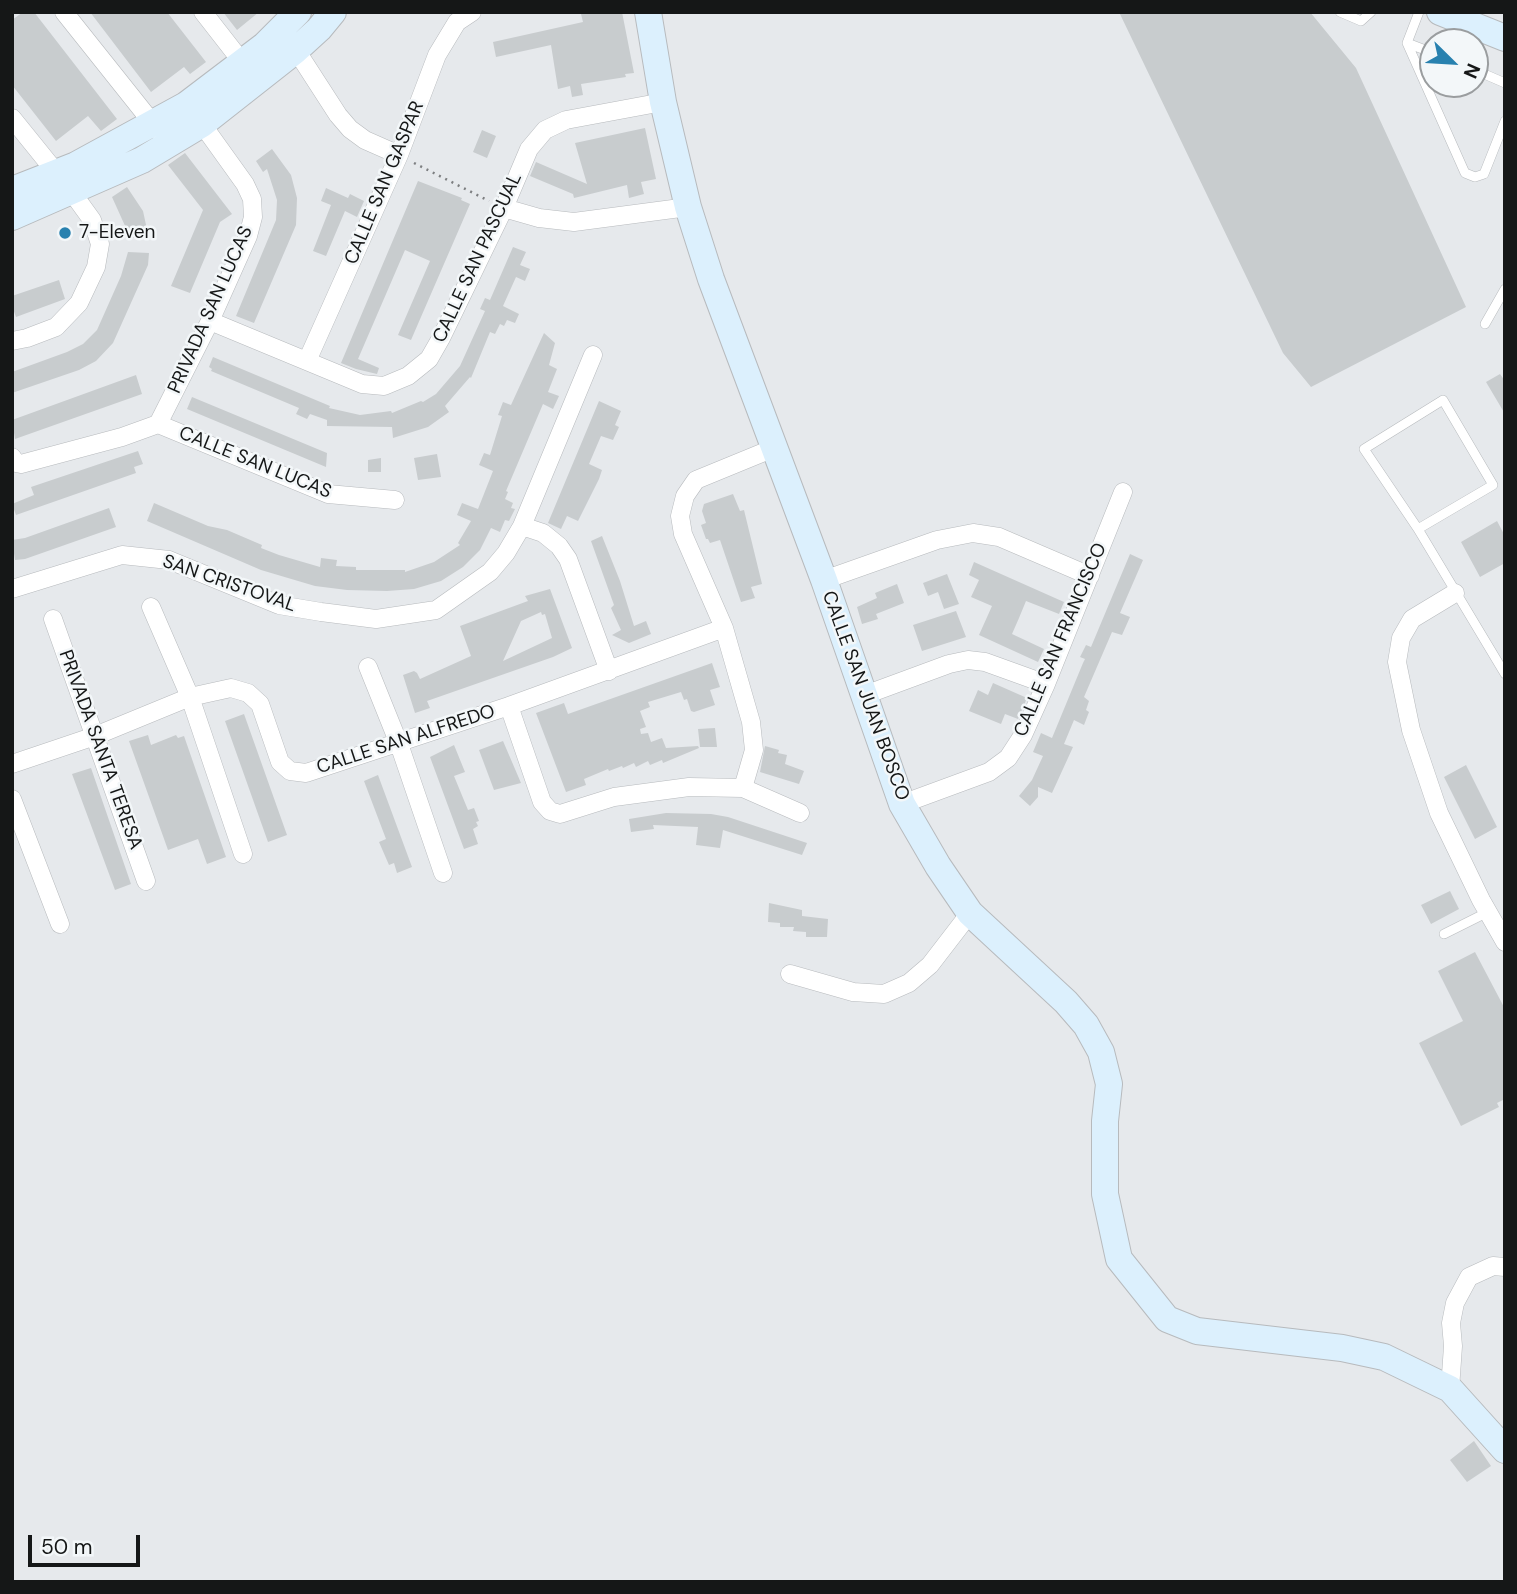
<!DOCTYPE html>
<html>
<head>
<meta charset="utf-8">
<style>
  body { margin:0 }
  #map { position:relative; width:1517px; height:1594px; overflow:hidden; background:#e6e9ec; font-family:"DM Sans",sans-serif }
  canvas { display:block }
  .frame { position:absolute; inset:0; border:14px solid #151717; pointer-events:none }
  .north { position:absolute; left:1419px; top:28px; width:70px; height:70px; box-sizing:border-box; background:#f3f7f9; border:2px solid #9a9d9f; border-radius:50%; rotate:114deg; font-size:19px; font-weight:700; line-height:28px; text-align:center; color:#151717 }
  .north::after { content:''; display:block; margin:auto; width:24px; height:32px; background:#2881af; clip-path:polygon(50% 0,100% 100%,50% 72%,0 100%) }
  .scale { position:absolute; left:28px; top:1535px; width:112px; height:32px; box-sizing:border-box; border:4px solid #151717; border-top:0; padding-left:9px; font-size:21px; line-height:24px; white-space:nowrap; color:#151717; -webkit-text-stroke:5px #f3f7f9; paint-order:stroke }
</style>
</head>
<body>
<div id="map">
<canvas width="1517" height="1594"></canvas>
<div class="frame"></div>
<div class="north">N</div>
<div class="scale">50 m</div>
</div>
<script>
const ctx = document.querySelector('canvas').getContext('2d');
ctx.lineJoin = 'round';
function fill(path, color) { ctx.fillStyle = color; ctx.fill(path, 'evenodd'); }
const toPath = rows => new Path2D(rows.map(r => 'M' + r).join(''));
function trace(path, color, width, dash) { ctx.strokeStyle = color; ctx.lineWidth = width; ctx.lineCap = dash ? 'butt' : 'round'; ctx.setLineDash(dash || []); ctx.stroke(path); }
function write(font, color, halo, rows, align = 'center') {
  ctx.font = font + ' "DM Sans",sans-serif'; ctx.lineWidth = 5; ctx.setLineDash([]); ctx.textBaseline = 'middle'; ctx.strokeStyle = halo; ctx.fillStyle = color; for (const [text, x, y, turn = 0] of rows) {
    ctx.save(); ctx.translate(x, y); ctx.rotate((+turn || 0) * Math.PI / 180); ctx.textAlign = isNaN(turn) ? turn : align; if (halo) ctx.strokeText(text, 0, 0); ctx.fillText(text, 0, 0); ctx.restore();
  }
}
const building = toPath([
  [23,12,34,12,117,119,101,131,88,116,56,141,12,85,12,20],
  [90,12,167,12,206,62,190,74,184,67,151,92],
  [223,12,259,12,237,30],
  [588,12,622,12,634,73,625,74,626,77,581,84,583,95,572,97,570,86,558,89,551,45,496,57,493,42,583,22,581,14],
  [1119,12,1310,12,1356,68,1466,307,1311,387,1283,353],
  [645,128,656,179,641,182,644,194,629,198,627,185,574,198,573,194,530,176,536,162,587,184,575,143],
  [482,130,496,136,487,158,473,152],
  [272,149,291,175,297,198,296,225,254,323,236,316,276,220,277,200,267,169,263,172,256,161],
  [185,153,232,214,220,222,190,293,171,286,203,210,168,165],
  [418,181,462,198,461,200,470,204,411,340,398,335,430,261,405,250,358,359,379,368,377,374,356,369,341,363],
  [127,187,143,211,148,234,129,239,126,228,112,197],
  [326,188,348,198,350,194,364,201,357,217,345,211,326,256,313,251,331,205,321,201],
  [513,247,526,252,520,265,530,269,525,281,516,277,503,306,519,314,515,323,507,320,504,326,500,324,495,334,490,332,471,378,470,377,445,406,449,412,428,427,393,438,392,427,327,426,327,420,310,414,307,419,296,414,299,408,211,371,212,369,209,367,213,357,330,406,329,408,360,415,391,411,392,413,421,401,423,402,436,394,460,366,485,311,480,309,485,298,490,300],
  [128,252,149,253,148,265,113,343,96,361,79,370,12,393,12,372,67,352,83,344,97,330,121,276],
  [59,280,65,299,16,317,12,306,12,296],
  [544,333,555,343,549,365,557,369,548,392,559,396,553,409,543,404,506,491,508,492,505,499,513,503,511,508,515,509,509,521,505,520,500,532,491,528,480,550,463,567,441,581,414,589,387,591,347,590,315,586,261,570,147,521,154,503,208,526,227,530,262,545,261,548,279,555,320,567,321,558,337,560,336,566,356,567,356,570,405,570,405,572,434,562,460,545,458,543,471,521,457,515,462,503,478,509,493,471,479,465,484,453,490,455,502,416,498,415,503,402,511,405],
  [1500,374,1505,381,1505,414,1486,382],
  [136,375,142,394,15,439,12,420],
  [192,397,327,453,326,467,187,409],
  [599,401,621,411,615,425,619,427,613,440,601,436,589,464,602,470,599,479,578,521,567,516,561,529,548,523],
  [138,451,143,464,134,467,136,473,16,515,12,504,34,495,31,487],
  [437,454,441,477,418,480,414,458],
  [381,458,381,472,368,472,368,460],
  [733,494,740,511,744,510,762,584,751,587,755,598,741,602,720,540,710,543,708,539,706,539,701,525,706,523,702,511,704,504],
  [109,508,116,527,25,559,15,560,12,540,25,538],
  [1497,521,1505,536,1505,563,1480,577,1461,542],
  [602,536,620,581,634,626,646,621,651,634,629,643,612,635,621,630,611,608,614,605,591,541],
  [1130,554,1143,560,1120,613,1130,617,1122,635,1112,632,1084,697,1089,701,1086,710,1089,712,1084,725,1074,720,1064,744,1073,747,1052,793,1038,787,1038,797,1030,806,1019,796,1032,780,1043,756,1033,752,1041,733,1052,738,1083,663,1085,659,1080,657,1086,645,1091,647],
  [974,562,1064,602,1059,614,1026,601,1019,618,1012,634,1044,649,1038,662,979,635,992,606,971,597,979,580,969,575],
  [947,574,959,604,944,609,938,592,928,596,923,583],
  [897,584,904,603,876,614,878,619,862,624,857,607,877,598,875,593],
  [550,589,572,648,553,657,427,701,430,708,415,713,403,675,414,671,417,673,420,679,471,656,460,626,528,601,525,596],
  [541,612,542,615,545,614,552,638,503,661,521,621],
  [956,611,966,637,922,651,913,625],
  [712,663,720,687,710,690,715,705,694,712,691,711,687,699,684,700,681,692,648,702,650,707,640,711,646,727,640,729,641,734,648,733,651,742,662,738,666,748,698,746,699,748,663,763,662,760,650,765,648,761,636,767,634,763,623,768,622,766,609,771,608,769,584,779,586,785,566,792,536,713,564,703,568,714],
  [993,683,1027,698,1018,719,1005,714,1001,724,969,711,978,690,988,695],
  [244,714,287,835,268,842,225,721],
  [715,728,717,747,700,747,698,729],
  [148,735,151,745,176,735,178,738,184,736,226,857,207,864,198,839,168,850,129,741],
  [503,741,521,783,494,790,479,750],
  [454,745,465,772,454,776,468,810,474,808,479,821,476,822,478,826,473,829,478,844,464,849,430,757],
  [765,746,779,750,778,753,787,755,785,764,804,771,799,784,760,772],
  [1466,765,1497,827,1475,839,1444,777],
  [91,768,131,884,115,890,72,774],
  [378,775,412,867,397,873,394,863,389,865,379,842,386,839,364,781],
  [666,813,711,814,728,817,807,843,802,855,723,830,720,848,696,845,698,827,653,825,654,829,631,832,629,819],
  [1450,891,1459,909,1431,924,1421,905],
  [769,903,802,910,802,916,828,919,827,937,806,937,806,932,793,931,794,927,780,927,780,923,768,922],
  [1475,952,1505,1009,1505,1099,1497,1103,1499,1107,1461,1126,1419,1043,1463,1021,1438,971],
  [1474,1441,1491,1466,1467,1482,1450,1460]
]);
const path = toPath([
  [414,163,489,201]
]);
const lane = toPath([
  [1340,12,1361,21,1371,12],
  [1419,12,1407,43,1465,173,1475,177,1484,174,1505,121],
  [1407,43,1433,53],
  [1475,70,1505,83],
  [1485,324,1505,289],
  [1418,529,1493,485,1443,400,1364,449,1418,529,1505,674],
  [1444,934,1488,912]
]);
const street = toPath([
  [64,12,158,130],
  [203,12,242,62],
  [296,50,338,115,350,129,365,140,399,155],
  [12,118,71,191,92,220,100,244,96,267,79,303,56,327,27,338,12,341],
  [504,208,539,218,574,222,688,207],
  [210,321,362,384,384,386,408,376,429,359,441,338,504,208,529,149,545,130,566,120,663,102],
  [307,361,399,155,437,55,457,22,472,12],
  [158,424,210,321,248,236,253,217,252,199,245,184,202,124],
  [158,424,328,494,395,500],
  [12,457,16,463,21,464,122,437,158,424],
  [522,526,543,533,559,546,568,559,609,671],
  [824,580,937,540,973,533,999,537,1090,576],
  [12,589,122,555,169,560,279,605,321,612,376,619,436,610,490,572,506,553,522,526,593,355],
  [1455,593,1412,619,1401,638,1397,662,1411,730,1439,813,1481,900,1505,942],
  [151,607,190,697,243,854],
  [53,619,146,881],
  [368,667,399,744,443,873],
  [865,695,949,664,968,660,985,662,1046,684],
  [509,706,542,802,550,811,560,814,614,797,689,787,743,788,800,813],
  [12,764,95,736,190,697,231,688,248,693,260,704,280,762,290,771,306,773,509,706,724,628],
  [743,788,754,750,751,722,724,628,683,534,680,516,685,496,696,480,774,448],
  [12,799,60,924],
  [902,804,989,772,1008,758,1023,735,1046,684,1123,492],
  [790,974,853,992,884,994,909,983,930,965,970,913],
  [1450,1389,1453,1346,1451,1323,1455,1303,1469,1277,1493,1266,1505,1267]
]);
const secondary = toPath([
  [648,12,663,102,688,207,711,279,824,580,902,804,938,866,970,913,1066,1002,1086,1025,1101,1052,1109,1084,1105,1121,1105,1194,1119,1259,1167,1319,1197,1331,1342,1348,1384,1357,1450,1389,1505,1450],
  [1440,12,1505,38],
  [12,190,76,165,186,105,265,45,298,12],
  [12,217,142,160,202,124,296,50,319,29,333,12]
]);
const markers = [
  [65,233,7,"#2881af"]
];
const streetNames = [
  ["CALLE SAN GASPAR",385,183,-67],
  ["CALLE SAN PASCUAL",478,258,-65],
  ["PRIVADA SAN LUCAS",211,310,-66],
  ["CALLE SAN LUCAS",255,463,22],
  ["SAN CRISTOVAL",229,584,19],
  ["CALLE SAN FRANCISCO",1061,640,-67],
  ["CALLE SAN JUAN BOSCO",865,696,70],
  ["CALLE SAN ALFREDO",406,740,-18],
  ["PRIVADA SANTA TERESA",100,750,70]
];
const poiNames = [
  ["7-Eleven",79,233]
];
fill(building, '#c8ccce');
trace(lane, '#b7babd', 10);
trace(street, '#b7babd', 19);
trace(secondary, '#b7babd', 28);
trace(path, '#7d7f81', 2.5, [2, 5]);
trace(lane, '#fff', 9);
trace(street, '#fff', 18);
trace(secondary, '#dcf0fd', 26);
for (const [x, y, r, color] of markers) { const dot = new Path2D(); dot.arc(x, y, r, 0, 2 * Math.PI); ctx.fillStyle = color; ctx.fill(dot); trace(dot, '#f3f7f9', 2.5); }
write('19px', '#151717', '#f3f7f9', streetNames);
write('19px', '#151717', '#f3f7f9', poiNames, 'left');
</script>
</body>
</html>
